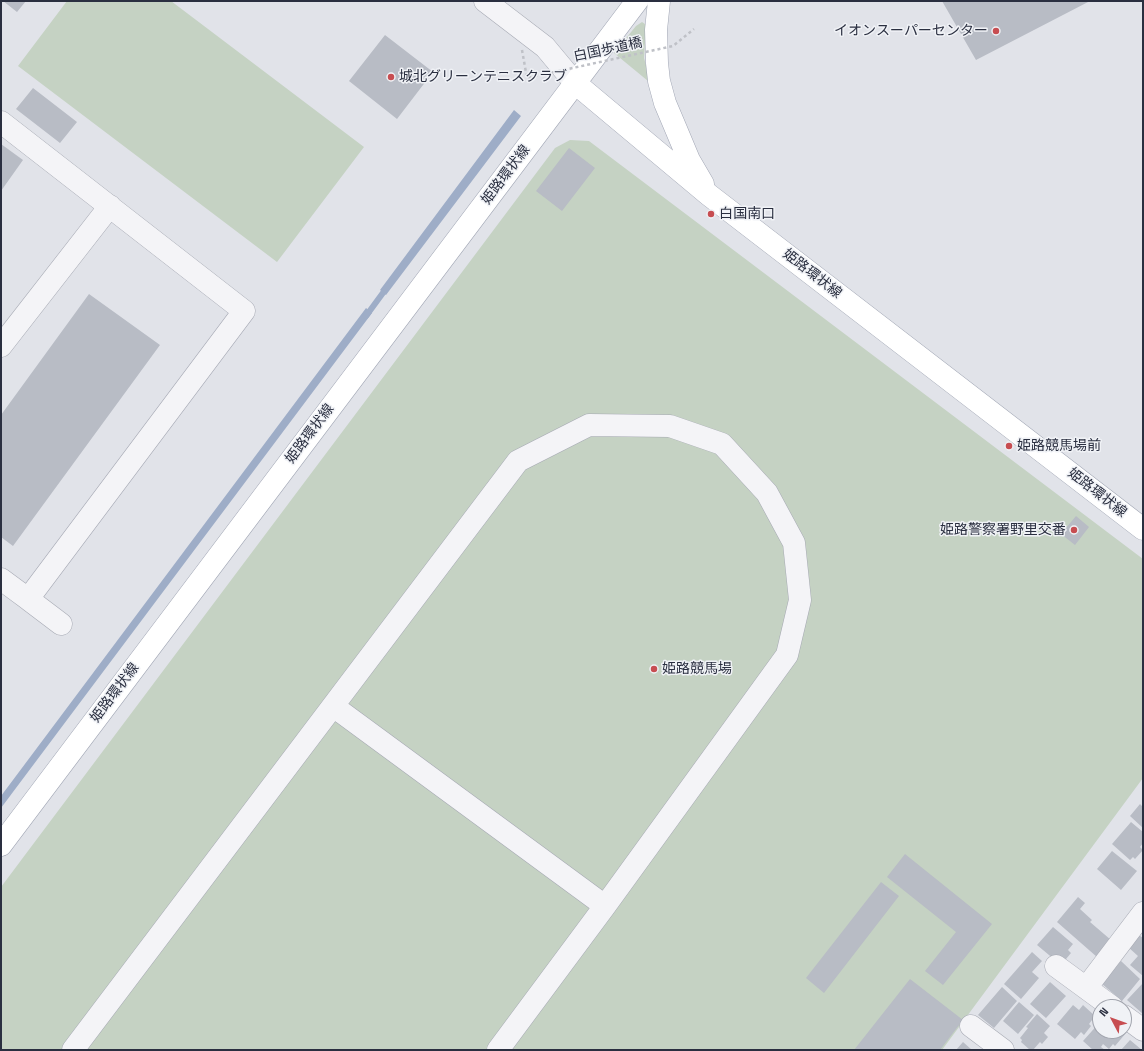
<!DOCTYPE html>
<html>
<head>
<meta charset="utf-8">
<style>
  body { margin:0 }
  #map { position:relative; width:1144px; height:1051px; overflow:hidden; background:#e1e3e9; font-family:"Space Grotesk",sans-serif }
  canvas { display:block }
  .frame { position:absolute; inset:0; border:2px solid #2a2f40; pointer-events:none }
  .north { position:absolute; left:1092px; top:999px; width:40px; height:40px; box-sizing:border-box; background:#f0f2f6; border:1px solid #a1a4ad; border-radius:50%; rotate:311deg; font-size:11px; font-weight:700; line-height:16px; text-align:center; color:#2a2f40 }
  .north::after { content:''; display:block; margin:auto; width:14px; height:18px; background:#c74d51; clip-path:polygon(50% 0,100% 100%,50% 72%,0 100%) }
</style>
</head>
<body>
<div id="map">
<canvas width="1144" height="1051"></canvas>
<div class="frame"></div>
<div class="north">N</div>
</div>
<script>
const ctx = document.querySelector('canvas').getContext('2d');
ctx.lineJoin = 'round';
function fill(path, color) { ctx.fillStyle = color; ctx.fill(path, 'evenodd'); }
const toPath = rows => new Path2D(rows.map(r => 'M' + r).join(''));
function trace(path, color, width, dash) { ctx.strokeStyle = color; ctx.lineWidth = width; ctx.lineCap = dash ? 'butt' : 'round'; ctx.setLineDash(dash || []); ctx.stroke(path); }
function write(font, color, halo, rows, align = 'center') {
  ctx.font = font + ' "Space Grotesk","Noto Sans JP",sans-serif'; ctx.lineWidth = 3; ctx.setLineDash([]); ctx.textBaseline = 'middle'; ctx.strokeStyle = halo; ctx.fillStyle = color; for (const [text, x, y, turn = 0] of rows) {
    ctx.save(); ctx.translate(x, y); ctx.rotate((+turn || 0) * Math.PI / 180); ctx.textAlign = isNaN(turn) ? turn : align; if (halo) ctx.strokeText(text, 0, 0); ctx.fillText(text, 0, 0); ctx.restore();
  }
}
const green = toPath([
  [67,1,171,1,364,147,277,262,18,66],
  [642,22,645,24,646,27,644,58,649,76,648,81,614,53,636,26],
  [570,140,589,141,1143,559,1143,778,942,1050,1,1050,1,887,555,148]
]);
const water = toPath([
  [514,110,521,116,386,295,380,290],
  [366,308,372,313,1,808,1,796]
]);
const stream = toPath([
  [366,316,388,286]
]);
const building = toPath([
  [3,1,26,1,17,12],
  [942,1,1090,1,976,60],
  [385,35,433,72,397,119,349,81],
  [33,88,77,122,60,143,16,109],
  [1,144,23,160,1,191],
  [569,148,595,168,562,211,536,191],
  [89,294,160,345,13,546,1,537,1,415],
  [1076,516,1089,527,1075,545,1061,534],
  [1140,804,1143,807,1143,828,1130,816],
  [1131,822,1143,832,1143,843,1140,847,1143,850,1135,859,1133,857,1130,860,1112,844],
  [1112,851,1137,871,1121,890,1097,869],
  [905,854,992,924,943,985,925,971,956,932,887,877],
  [881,882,899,896,824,993,806,978],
  [1078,897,1085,903,1080,909,1092,920,1090,922,1111,940,1097,957,1057,922],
  [1053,927,1073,944,1068,950,1071,953,1061,965,1037,945],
  [1139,935,1143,938,1143,976,1130,965,1138,956,1128,947],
  [1032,952,1042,961,1032,972,1039,978,1021,999,1004,984],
  [1121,961,1140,979,1122,1001,1101,983],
  [910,979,963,1020,940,1050,854,1050],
  [1050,982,1066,996,1046,1018,1030,1004],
  [1143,983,1143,1014,1127,1000],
  [1002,987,1017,1001,994,1028,978,1015],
  [1019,1002,1034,1015,1018,1034,1003,1021],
  [1073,1005,1079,1010,1083,1005,1095,1016,1089,1024,1091,1026,1084,1035,1081,1032,1075,1039,1057,1024],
  [1037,1014,1050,1026,1044,1033,1048,1037,1042,1044,1040,1042,1033,1050,1030,1050,1021,1042,1022,1040,1020,1038,1028,1028,1026,1027],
  [1100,1022,1100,1031,1125,1031,1126,1033,1115,1046,1113,1044,1109,1049,1103,1044,1101,1047,1105,1050,1093,1050,1083,1041],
  [1130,1040,1142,1050,1121,1050],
  [963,1042,972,1050,956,1050]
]);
const minor = toPath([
  [485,1,545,47,575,83],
  [1,122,244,311,28,599,61,624],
  [1,346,110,206],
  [1,579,28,599],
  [333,706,605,906],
  [1056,966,1112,1007],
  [1086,988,1143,913],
  [1124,1016,1143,1030],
  [971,1026,1003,1050],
  [73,1050,518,461,589,425,670,426,722,444,767,493,794,543,800,600,787,655,605,906,498,1050]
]);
const major = toPath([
  [659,1,656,30,657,63,659,81,665,103,676,129,689,160,703,184],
  [575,83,709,195,1143,529],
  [1,845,637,1]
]);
const pathBridge = toPath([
  [522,50,527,78,673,46,694,29]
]);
const markers = [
  [996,31,4,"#c74d51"],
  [391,77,4,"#c74d51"],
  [711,214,4,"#c74d51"],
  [1009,446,4,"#c74d51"],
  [1074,530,4,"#c74d51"],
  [654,669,4,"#c74d51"]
];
const poiNames = [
  ["イオンスーパーセンター",988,31,"right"],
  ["城北グリーンテニスクラブ",399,77],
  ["白国南口",719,214],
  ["姫路競馬場前",1017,446],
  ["姫路警察署野里交番",1066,530,"right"],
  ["姫路競馬場",662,669]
];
const streetNames = [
  ["白国歩道橋",608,50,-12],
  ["姫路環状線",506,175,-53],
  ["姫路環状線",812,274,38],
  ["姫路環状線",310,434,-53],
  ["姫路環状線",1097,493,38],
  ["姫路環状線",115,693,-53]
];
fill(green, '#c5d2c3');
fill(water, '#9eadc7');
trace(stream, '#9eadc7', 6);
fill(building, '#b8bcc5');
trace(minor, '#a6a9b3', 23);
trace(major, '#a1a6b4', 23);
trace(minor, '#f4f4f7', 22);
trace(major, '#fff', 22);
trace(pathBridge, '#bfc1c7', 2.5, [3, 3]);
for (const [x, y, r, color] of markers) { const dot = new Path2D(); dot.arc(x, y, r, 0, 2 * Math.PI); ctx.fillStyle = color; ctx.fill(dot); trace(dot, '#f0f2f6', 1.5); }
write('14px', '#2a2f40', '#f0f2f6', poiNames, 'left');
write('14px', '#2a2f40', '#f0f2f6', streetNames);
</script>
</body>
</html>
